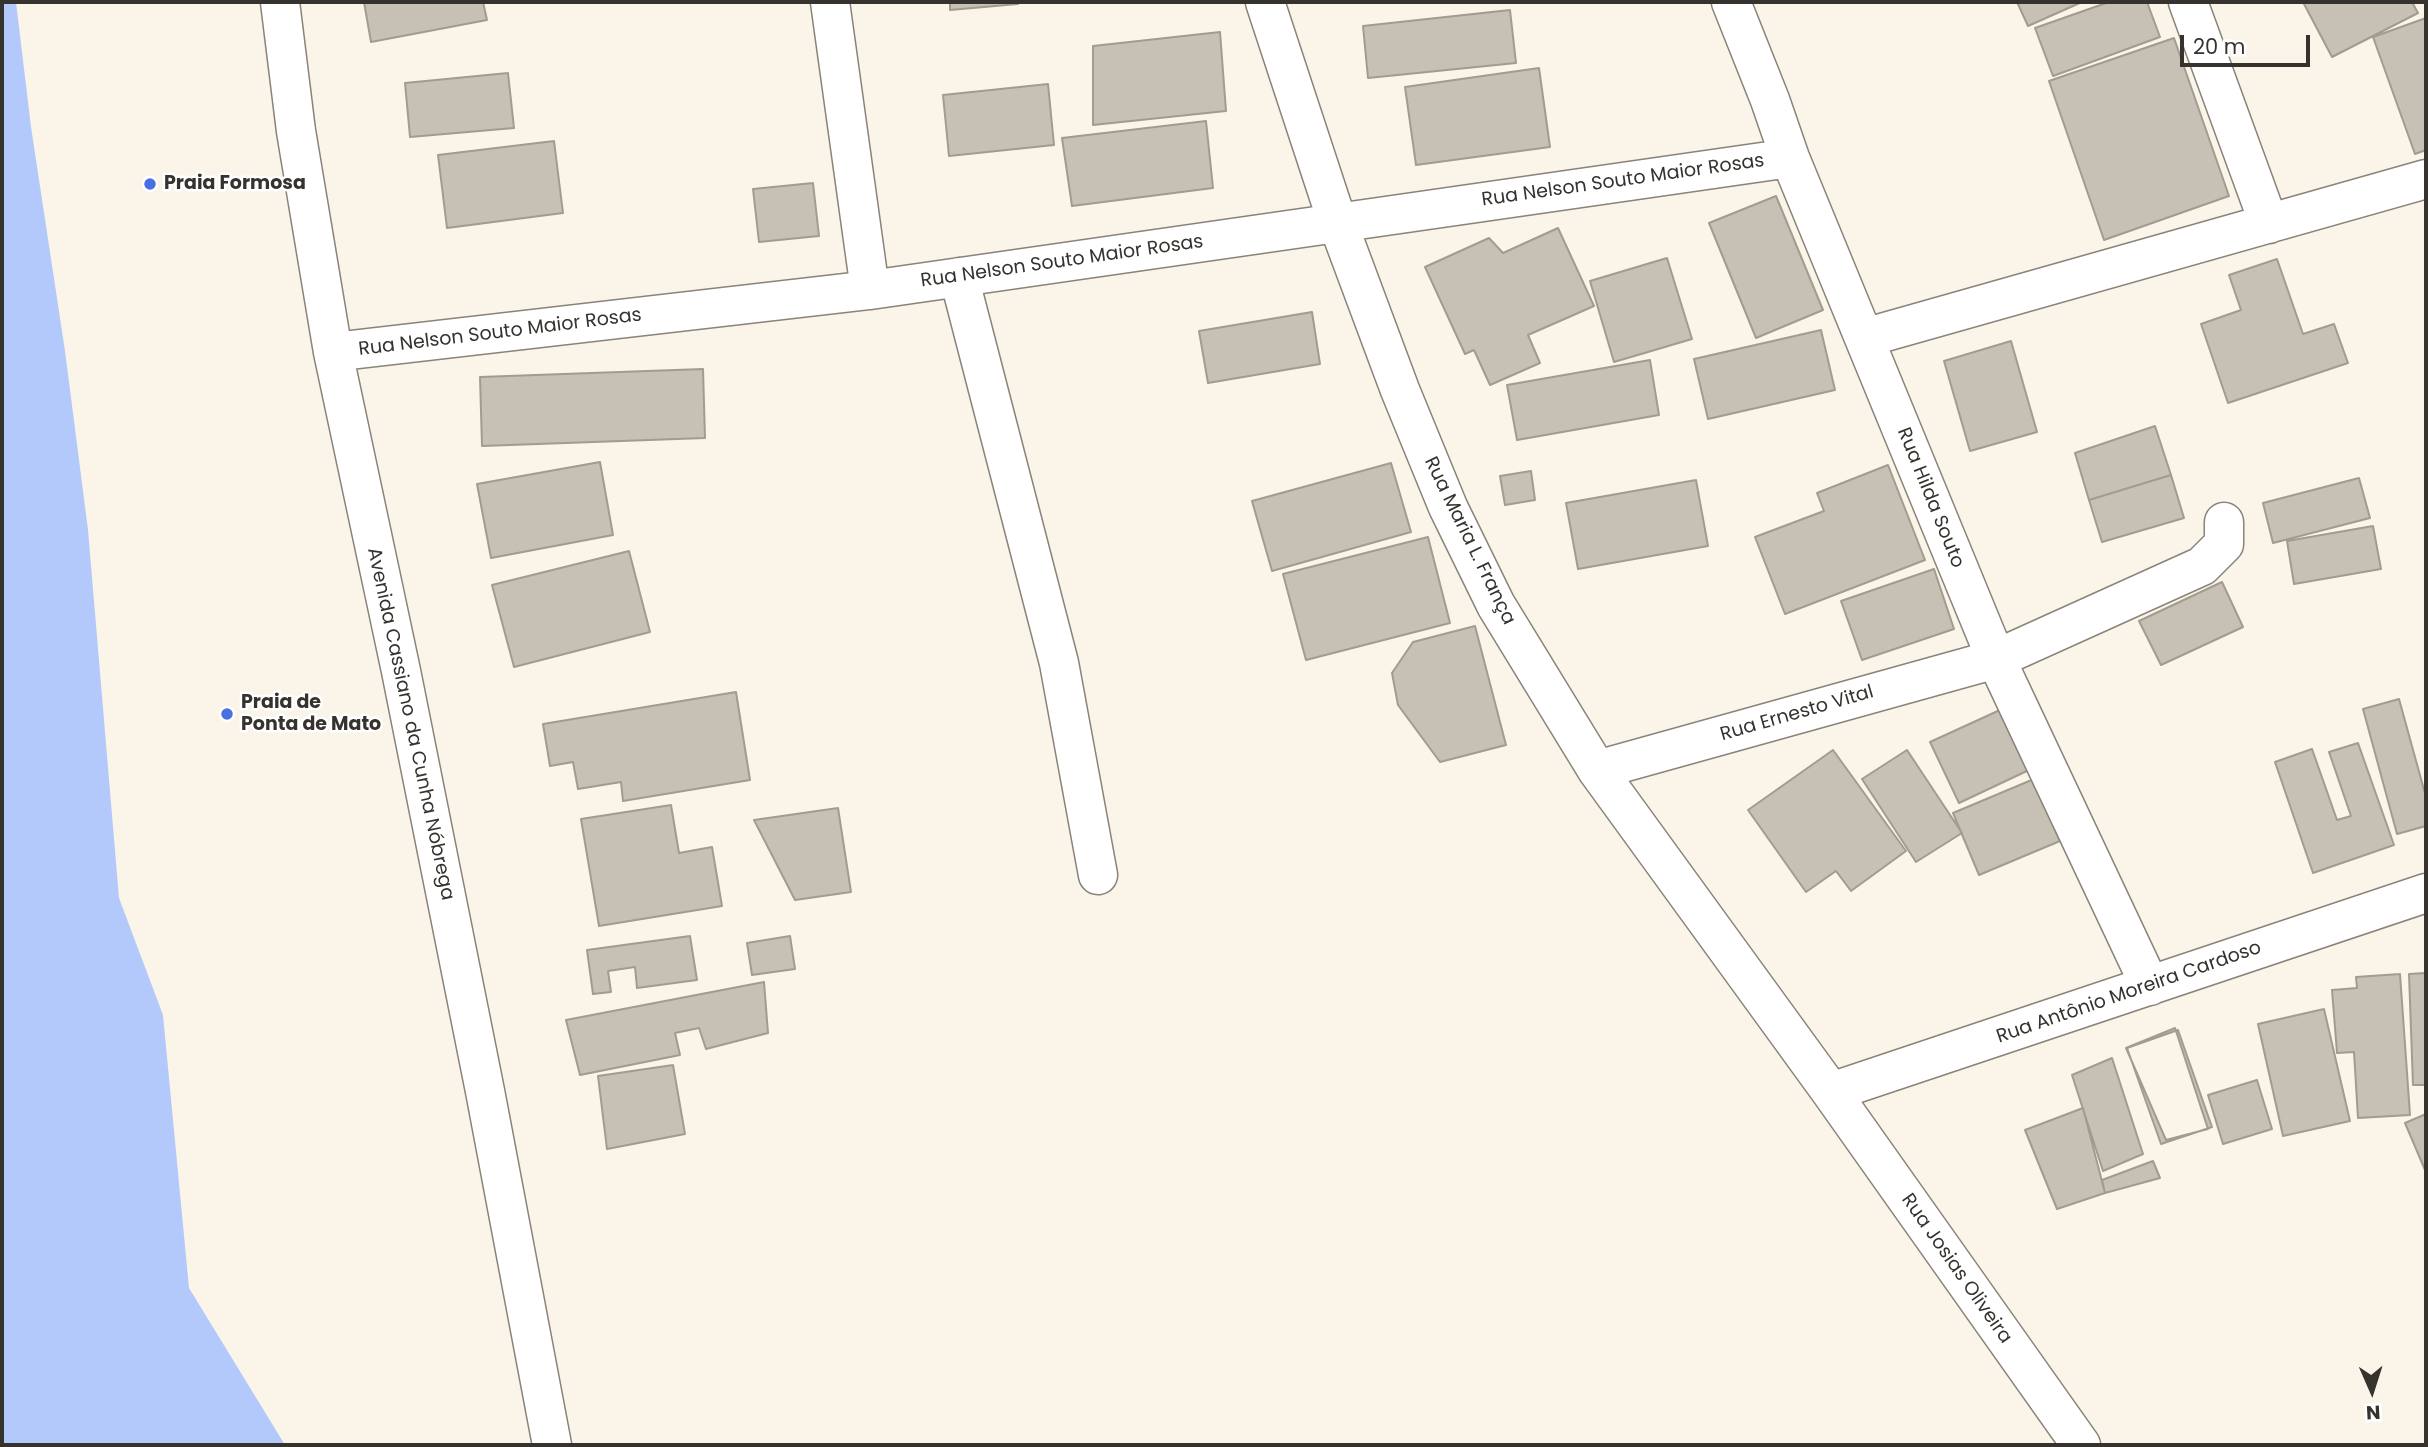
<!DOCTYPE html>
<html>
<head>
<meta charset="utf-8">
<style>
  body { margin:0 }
  #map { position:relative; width:2428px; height:1447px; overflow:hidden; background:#fbf4e8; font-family:Poppins,sans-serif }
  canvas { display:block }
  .frame { position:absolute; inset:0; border:4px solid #36332f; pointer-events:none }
  .north { position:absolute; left:2337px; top:1356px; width:70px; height:70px; -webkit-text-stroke:5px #fff; paint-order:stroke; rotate:177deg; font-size:19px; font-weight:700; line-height:28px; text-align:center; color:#36332f }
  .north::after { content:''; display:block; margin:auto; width:24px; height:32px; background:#36332f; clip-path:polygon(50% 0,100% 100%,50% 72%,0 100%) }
  .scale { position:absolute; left:2180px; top:35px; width:130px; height:32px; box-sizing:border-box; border:4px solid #36332f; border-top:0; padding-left:9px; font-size:21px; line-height:24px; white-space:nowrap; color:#36332f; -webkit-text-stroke:5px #fff; paint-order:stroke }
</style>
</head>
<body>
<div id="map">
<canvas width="2428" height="1447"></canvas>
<div class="frame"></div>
<div class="north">N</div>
<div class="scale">20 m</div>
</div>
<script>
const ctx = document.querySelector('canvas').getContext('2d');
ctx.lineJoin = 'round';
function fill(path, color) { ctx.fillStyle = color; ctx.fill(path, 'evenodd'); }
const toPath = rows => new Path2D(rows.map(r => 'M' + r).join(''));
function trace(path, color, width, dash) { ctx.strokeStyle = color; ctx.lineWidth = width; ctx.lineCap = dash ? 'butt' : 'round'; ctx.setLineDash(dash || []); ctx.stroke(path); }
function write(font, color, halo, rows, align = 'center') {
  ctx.font = font + ' Poppins,sans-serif'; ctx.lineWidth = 5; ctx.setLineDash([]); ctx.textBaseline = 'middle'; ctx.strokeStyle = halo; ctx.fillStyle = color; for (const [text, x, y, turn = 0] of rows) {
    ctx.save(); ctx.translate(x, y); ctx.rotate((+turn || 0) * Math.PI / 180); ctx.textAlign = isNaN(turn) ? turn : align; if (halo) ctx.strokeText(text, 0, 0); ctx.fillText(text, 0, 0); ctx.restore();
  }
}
const water = toPath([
  [2,2,16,2,31,127,65,351,88,530,119,898,163,1015,189,1288,285,1445,2,1445]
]);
const building = toPath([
  [364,2,483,2,487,20,371,42,364,2],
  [950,2,1018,2,1018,4,950,10,950,2],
  [2017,2,2082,2,2028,26,2017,2],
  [2109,2,2147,2,2160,37,2053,76,2035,28,2109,2],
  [2303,2,2412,2,2418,13,2332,57,2303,2],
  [1510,10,1516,63,1368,78,1363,26,1510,10],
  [2426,18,2426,150,2415,154,2373,37,2426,18],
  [1220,32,1226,111,1093,125,1093,46,1220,32],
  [2174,38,2229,196,2104,240,2049,81,2174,38],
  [1539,68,1550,147,1416,165,1405,87,1539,68],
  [508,73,514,128,410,137,405,83,508,73],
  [1048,84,1054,145,949,156,943,95,1048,84],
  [1206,121,1213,188,1072,206,1062,138,1206,121],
  [554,141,563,213,447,228,438,155,554,141],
  [813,183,819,236,759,242,753,189,813,183],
  [1776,196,1823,310,1756,338,1709,223,1776,196],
  [1558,228,1594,306,1528,335,1540,363,1490,385,1474,350,1465,354,1425,267,1489,238,1503,253,1558,228],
  [1667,258,1692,339,1614,362,1590,281,1667,258],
  [2277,259,2303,334,2334,324,2348,363,2228,403,2201,324,2241,310,2229,275,2277,259],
  [1312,312,1320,364,1208,383,1199,331,1312,312],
  [1821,330,1835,390,1708,419,1694,359,1821,330],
  [2011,341,2037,432,1970,451,1944,361,2011,341],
  [1650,360,1659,415,1517,440,1507,385,1650,360],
  [703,369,705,438,482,446,480,377,703,369],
  [2155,426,2171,475,2089,500,2075,453,2155,426],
  [600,462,613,535,491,558,477,484,600,462],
  [1391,463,1411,532,1272,571,1252,501,1391,463],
  [1888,465,1925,560,1785,614,1755,537,1824,511,1817,493,1888,465],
  [1531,471,1535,500,1505,505,1500,476,1531,471],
  [2171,475,2184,518,2102,542,2089,500,2171,475],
  [2359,478,2370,518,2273,543,2263,503,2359,478],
  [1696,480,1708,546,1578,569,1566,503,1696,480],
  [2373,526,2381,569,2294,584,2287,541,2373,526],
  [1428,537,1450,623,1306,660,1283,574,1428,537],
  [629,551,650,632,514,667,492,585,629,551],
  [1934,569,1954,629,1862,660,1841,601,1934,569],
  [2222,582,2243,627,2161,665,2139,621,2222,582],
  [1475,626,1506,745,1440,762,1398,705,1392,673,1413,642,1475,626],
  [736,692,750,780,623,801,621,782,578,789,573,762,550,766,543,724,736,692],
  [2399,699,2426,797,2426,826,2397,834,2363,709,2399,699],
  [2000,710,2029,770,1959,803,1930,742,2000,710],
  [2358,743,2394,845,2313,873,2275,762,2312,749,2337,820,2351,816,2329,752,2358,743],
  [1833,750,1906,851,1851,891,1836,871,1806,892,1748,810,1833,750],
  [1907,750,1962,833,1916,862,1862,779,1907,750],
  [2034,779,2060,841,1979,875,1953,813,2034,779],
  [671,805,679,853,712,847,722,906,599,926,581,819,671,805],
  [838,808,851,892,795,900,754,820,838,808],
  [690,936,697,980,637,988,635,967,608,971,611,992,593,994,587,950,690,936],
  [790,936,795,969,752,975,747,943,790,936],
  [2426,973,2426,1085,2413,1085,2409,974,2426,973],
  [2400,974,2410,1115,2358,1118,2354,1052,2337,1053,2332,990,2357,988,2356,977,2400,974],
  [764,982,768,1033,706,1049,699,1028,675,1033,680,1055,580,1075,566,1020,764,982],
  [2324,1009,2350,1121,2283,1136,2258,1024,2324,1009],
  [2175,1028,2208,1129,2166,1140,2126,1048,2175,1028],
  [2178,1030,2212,1127,2161,1144,2127,1048,2178,1030],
  [2112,1058,2143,1154,2103,1171,2072,1075,2112,1058],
  [673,1065,685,1134,607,1149,598,1076,673,1065],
  [2257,1080,2272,1129,2223,1144,2208,1095,2257,1080],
  [2083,1108,2105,1193,2057,1209,2025,1130,2083,1108],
  [2426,1114,2426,1170,2425,1170,2405,1123,2426,1114],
  [2153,1161,2160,1178,2105,1193,2102,1180,2153,1161]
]);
const minor = toPath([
  [280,2,296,131,333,352,401,671,485,1091,552,1445],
  [830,2,870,290],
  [1265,2,1337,221,1400,390,1448,507,1496,605,1597,770,1831,1092,2081,1445],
  [1731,2,1770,100,1790,158,1996,659,2150,986],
  [2188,2,2269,224],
  [959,277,1059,663,1098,875],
  [1864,338,2426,179],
  [333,352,870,290,1790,158],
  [1597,770,1996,659,2202,566,2224,544,2224,522],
  [1831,1092,2426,893]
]);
const markers = [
  [150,184,7,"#4870e3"],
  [227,714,7,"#4870e3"]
];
const streetNames = [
  ["Rua Nelson Souto Maior Rosas",1623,181,-8],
  ["Rua Nelson Souto Maior Rosas",1062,262,-8],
  ["Rua Nelson Souto Maior Rosas",500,333,-7],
  ["Rua Hilda Souto",1930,498,68],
  ["Rua Maria L. França",1469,541,64],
  ["Rua Ernesto Vital",1797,714,-16],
  ["Avenida Cassiano da Cunha Nóbrega",410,724,78],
  ["Rua Antônio Moreira Cardoso",2129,993,-19],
  ["Rua Josias Oliveira",1956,1269,55]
];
const poiNames = [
  ["Praia Formosa",164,184],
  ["Praia de",241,703],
  ["Ponta de Mato",241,725]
];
fill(water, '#b3c9fb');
fill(building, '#c7c0b4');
trace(building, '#a29b90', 2);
trace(minor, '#8a8379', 41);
trace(minor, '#fff', 38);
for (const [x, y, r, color] of markers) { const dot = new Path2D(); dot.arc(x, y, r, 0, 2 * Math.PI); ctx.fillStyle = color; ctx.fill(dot); trace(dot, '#fff', 2.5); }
write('19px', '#36332f', '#fff', streetNames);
write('bold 19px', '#36332f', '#fff', poiNames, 'left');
</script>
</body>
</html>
